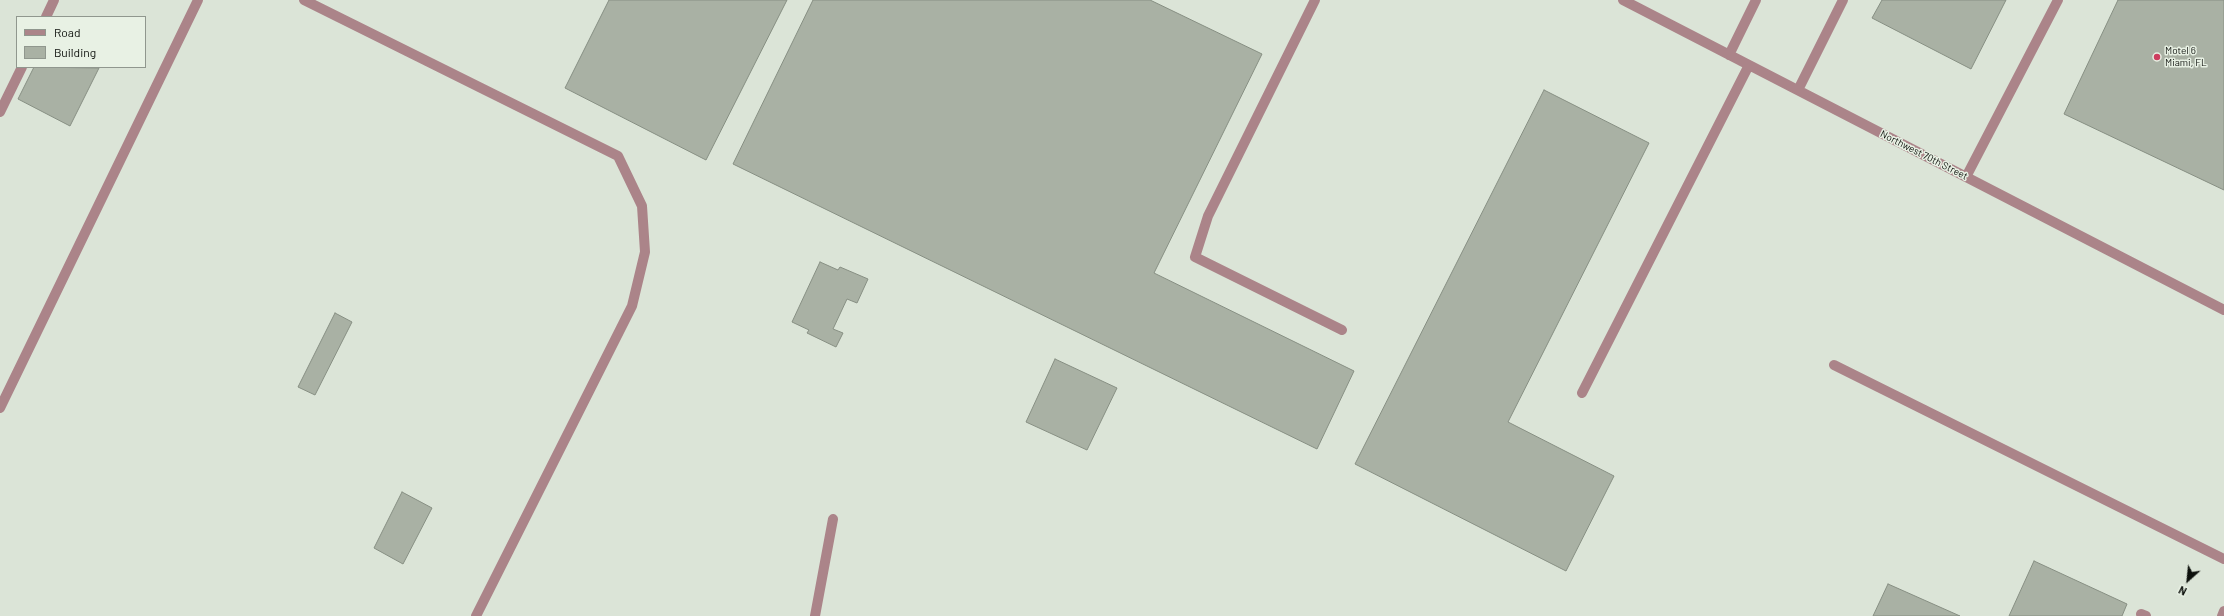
<!DOCTYPE html>
<html>
<head>
<meta charset="utf-8">
<style>
  body { margin:0 }
  #map { position:relative; width:2224px; height:616px; overflow:hidden; background:#dbe4d7; font-family:Barlow,sans-serif }
  canvas { display:block }
  .legend { position:absolute; left:16px; top:16px; width:130px; height:52px; box-sizing:border-box; background:#e8f1e4; border:1px solid #90978e; margin:0; padding:5px 7px; list-style:none; font-size:12px; color:#0d100c }
  .legend li { display:flex; align-items:center; gap:8px; height:20px }
  .legend b { width:20px; border:1px solid #90978e }
  .north { position:absolute; left:2168px; top:560px; width:40px; height:40px; -webkit-text-stroke:3px #e8f1e4; paint-order:stroke; rotate:207deg; font-size:11px; font-weight:700; line-height:16px; text-align:center; color:#0d100c }
  .north::after { content:''; display:block; margin:auto; width:14px; height:18px; background:#0d100c; clip-path:polygon(50% 0,100% 100%,50% 72%,0 100%) }
</style>
</head>
<body>
<div id="map">
<canvas width="2224" height="616"></canvas>
<ul class="legend">
<li><b style="height:5px;background:#ab8489"></b>Road</li>
<li><b style="height:11px;background:#a9b1a4"></b>Building</li>
</ul>
<div class="north">N</div>
</div>
<script>
const ctx = document.querySelector('canvas').getContext('2d');
ctx.lineJoin = 'round';
function fill(path, color) { ctx.fillStyle = color; ctx.fill(path, 'evenodd'); }
const toPath = rows => new Path2D(rows.map(r => 'M' + r).join(''));
function trace(path, color, width, dash) { ctx.strokeStyle = color; ctx.lineWidth = width; ctx.lineCap = dash ? 'butt' : 'round'; ctx.setLineDash(dash || []); ctx.stroke(path); }
function write(font, color, halo, rows, align = 'center') {
  ctx.font = font + ' Barlow,sans-serif'; ctx.lineWidth = 3; ctx.setLineDash([]); ctx.textBaseline = 'middle'; ctx.strokeStyle = halo; ctx.fillStyle = color; for (const [text, x, y, turn = 0] of rows) {
    ctx.save(); ctx.translate(x, y); ctx.rotate((+turn || 0) * Math.PI / 180); ctx.textAlign = isNaN(turn) ? turn : align; if (halo) ctx.strokeText(text, 0, 0); ctx.fillText(text, 0, 0); ctx.restore();
  }
}
const building = toPath([
  [609,0,787,0,706,160,565,88,609,0],
  [813,0,1150,0,1262,54,1154,273,1354,371,1317,449,733,164,813,0],
  [1882,0,2006,0,1971,69,1872,18,1882,0],
  [2118,0,2224,0,2224,190,2064,114,2118,0],
  [34,67,99,68,70,126,18,99,34,67],
  [1544,90,1649,143,1508,422,1614,476,1566,571,1355,464,1544,90],
  [820,262,838,270,840,267,868,279,857,303,847,299,833,329,843,333,836,347,807,333,809,330,792,322,820,262],
  [335,313,352,322,315,395,298,387,335,313],
  [1055,359,1117,388,1087,450,1026,422,1055,359],
  [402,492,432,508,403,564,374,548,402,492],
  [2034,561,2127,604,2122,616,2009,616,2034,561],
  [1888,584,1960,616,1873,616,1888,584]
]);
const minor = toPath([
  [304,0,618,156,642,206,645,252,632,306,476,616],
  [1315,0,1208,216,1195,257,1342,330],
  [1623,0,2224,310],
  [46,17,54,0],
  [1729,55,1756,0],
  [1798,90,1843,0],
  [0,112,22,67],
  [1966,177,2058,0],
  [1834,365,2224,559],
  [1582,393,1749,65],
  [0,408,198,0],
  [2141,614,2146,616],
  [815,616,833,519],
  [2222,616,2224,611]
]);
const markers = [
  [2157,57,4,"#cd3e5f"]
];
const poiNames = [
  ["Motel 6",2165,51],
  ["Miami, FL",2165,63]
];
const streetNames = [
  ["Northwest 70th Street",1924,155,27]
];
fill(building, '#a9b1a4');
trace(building, '#878f83', 1);
trace(minor, '#ab8489', 10);
for (const [x, y, r, color] of markers) { const dot = new Path2D(); dot.arc(x, y, r, 0, 2 * Math.PI); ctx.fillStyle = color; ctx.fill(dot); trace(dot, '#e8f1e4', 1.5); }
write('10px', '#0d100c', '#e8f1e4', poiNames, 'left');
write('10px', '#0d100c', '#e8f1e4', streetNames);
</script>
</body>
</html>
